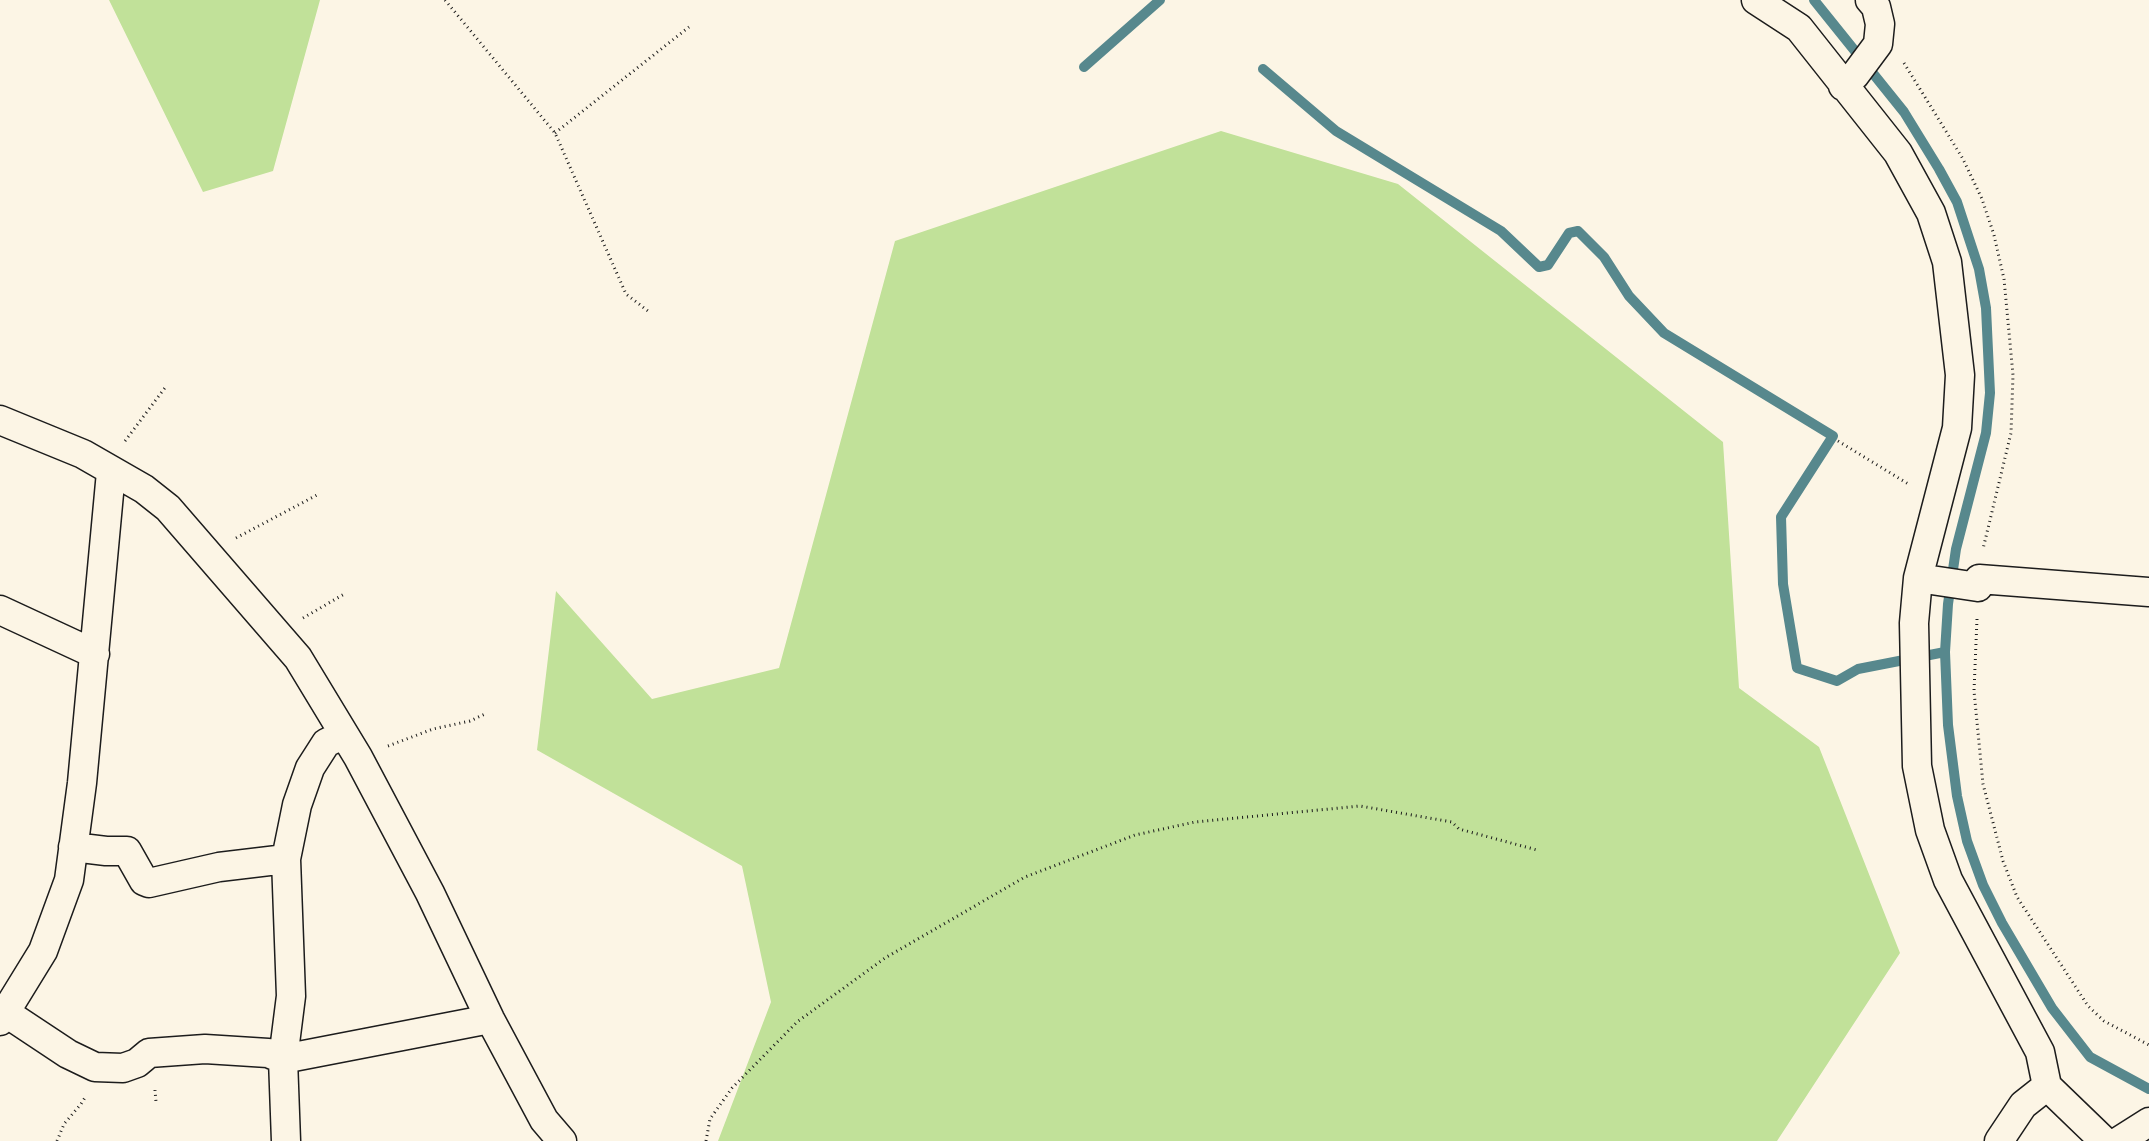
<!DOCTYPE html>
<html>
<head>
<meta charset="utf-8">
<style>
  body { margin:0 }
  canvas { display:block; background:#fcf5e5 }
</style>
</head>
<body>
<canvas width="2149" height="1141"></canvas>
<script>
const ctx = document.querySelector('canvas').getContext('2d');
ctx.lineJoin = 'round';
function fill(path, color) { ctx.fillStyle = color; ctx.fill(path, 'evenodd'); }
const toPath = rows => new Path2D(rows.map(r => 'M' + r).join(''));
function trace(path, color, width, dash) { ctx.strokeStyle = color; ctx.lineWidth = width; ctx.lineCap = dash ? 'butt' : 'round'; ctx.setLineDash(dash || []); ctx.stroke(path); }
const green = toPath([
  [109,0,320,0,273,171,203,192],
  [1221,131,1398,184,1723,442,1739,688,1819,747,1900,953,1777,1141,718,1141,771,1002,742,866,537,750,556,591,652,699,779,668,895,241]
]);
const stream = toPath([
  [1814,0,1904,112,1939,169,1957,202,1979,269,1986,308,1990,393,1986,433,1956,549,1948,604,1945,652,1948,725,1957,796,1967,841,1983,885,2002,923,2052,1008,2090,1057,2149,1089],
  [1084,67,1160,0],
  [1263,69,1336,131,1501,231,1539,267,1548,265,1569,233,1578,231,1604,257,1629,296,1664,333,1833,436,1781,517,1783,584,1797,668,1837,681,1858,669,1945,652]
]);
const path = toPath([
  [445,0,555,133,626,294,648,311],
  [1904,63,1963,159,1982,199,1994,235,2004,279,2013,375,2011,433,1983,549],
  [555,133,689,27],
  [125,441,167,385],
  [1838,441,1910,485],
  [236,538,317,495],
  [303,618,346,593],
  [1977,619,1974,691,1983,784,2003,861,2017,897,2088,1006,2104,1021,2149,1045],
  [388,746,433,729,470,721,487,713],
  [155,1090,156,1102],
  [57,1141,64,1124,81,1104,86,1096],
  [706,1141,710,1119,732,1088,797,1022,885,958,1025,877,1135,835,1195,822,1360,806,1452,822,1459,829,1537,850]
]);
const minor = toPath([
  [1756,0,1799,28,1898,153,1931,213,1947,262,1960,375,1957,428,1918,578,1914,623,1917,766,1930,830,1948,880,2040,1052,2047,1086,2104,1141],
  [1843,86,1855,75,1878,44,1880,24,1876,7,1870,0],
  [0,420,83,454,144,489,168,508,298,658,358,757,430,893,490,1019,544,1120,562,1141],
  [1918,578,1978,587,1979,579,2149,592],
  [0,610,95,654],
  [73,847,106,851,127,851,144,881,149,883,219,867,286,859],
  [0,1009,68,1054,95,1067,123,1068,137,1063,149,1053,205,1049,268,1053,283,1059,291,996,286,859,297,805,310,768,326,743,344,734],
  [0,1021,43,951,69,880,82,783,111,472],
  [286,1141,283,1059,490,1019],
  [1999,1141,2023,1105,2047,1086],
  [2119,1141,2149,1122]
]);
fill(green, '#c1e199');
trace(stream, '#57888d', 10);
trace(minor, '#1c1c1c', 31);
trace(path, '#1c1c1c', 3, [1, 4]);
trace(minor, '#fcf5e5', 28);
</script>
</body>
</html>
